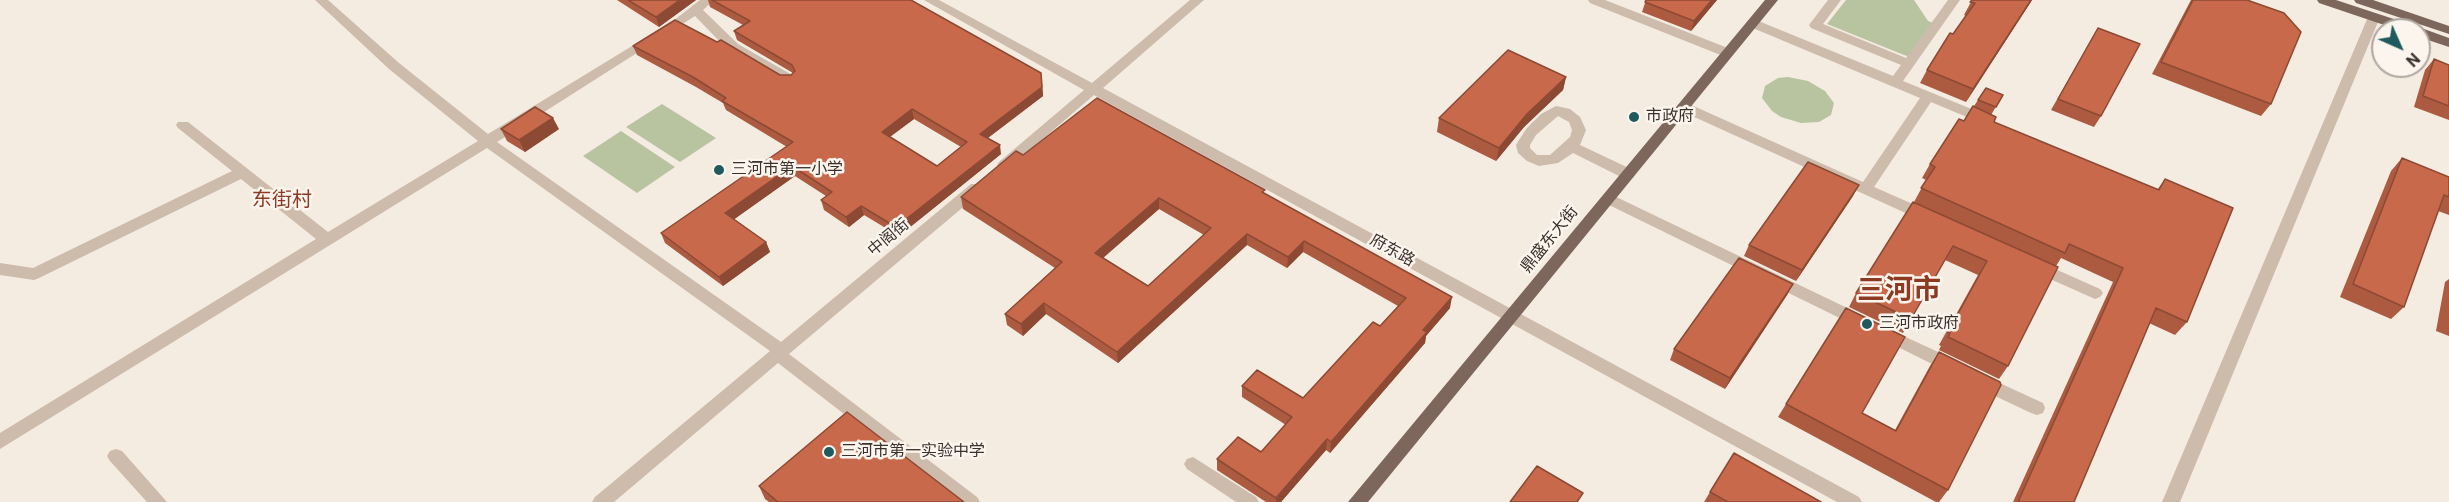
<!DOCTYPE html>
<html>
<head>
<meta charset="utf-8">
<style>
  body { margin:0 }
  #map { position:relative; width:2449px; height:502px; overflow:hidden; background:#f4ebe1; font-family:Roboto,sans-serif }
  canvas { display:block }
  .north { position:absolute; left:2371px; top:18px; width:60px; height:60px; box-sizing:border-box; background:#fbf5ee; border:2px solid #aea6a0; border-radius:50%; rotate:135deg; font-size:16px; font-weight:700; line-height:24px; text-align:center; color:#3b302b }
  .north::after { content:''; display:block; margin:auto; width:21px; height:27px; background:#1f5a5e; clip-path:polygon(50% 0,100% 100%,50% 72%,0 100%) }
</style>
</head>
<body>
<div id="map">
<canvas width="2449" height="502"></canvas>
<div class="north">N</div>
</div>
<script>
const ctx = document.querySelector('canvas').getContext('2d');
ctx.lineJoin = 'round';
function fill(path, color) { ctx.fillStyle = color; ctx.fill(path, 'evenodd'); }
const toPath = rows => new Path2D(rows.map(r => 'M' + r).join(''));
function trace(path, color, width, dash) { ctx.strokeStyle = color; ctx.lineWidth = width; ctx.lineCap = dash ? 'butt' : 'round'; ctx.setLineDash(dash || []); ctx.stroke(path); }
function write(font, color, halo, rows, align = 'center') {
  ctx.font = font + ' Roboto,"Noto Sans SC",sans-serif'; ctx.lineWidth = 5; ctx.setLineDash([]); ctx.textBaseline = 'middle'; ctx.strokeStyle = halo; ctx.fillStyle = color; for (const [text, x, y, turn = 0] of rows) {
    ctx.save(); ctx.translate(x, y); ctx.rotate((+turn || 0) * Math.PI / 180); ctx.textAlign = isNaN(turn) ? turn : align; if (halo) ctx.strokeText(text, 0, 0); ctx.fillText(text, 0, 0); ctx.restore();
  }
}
const green = toPath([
  [1846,0,1914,0,1928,21,1933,23,1909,57,1827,24],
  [1788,77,1808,81,1825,91,1834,103,1831,115,1819,122,1801,123,1781,117,1772,111,1762,98,1765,86,1778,78],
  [662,104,716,138,680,162,626,127],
  [621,131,675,167,637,193,583,156]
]);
const minor = toPath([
  [315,0,328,0,399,63,488,134,673,21,700,0,714,0,703,10,738,44,794,76,796,79,794,82,784,82,728,50,695,16,497,142,781,342,971,184,981,184,983,188,981,192,789,354,977,497,980,502,958,502,778,363,614,502,592,502,595,497,770,351,487,148,0,449,0,433,316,239,241,179,39,278,34,280,0,275,0,263,33,268,232,171,178,128,176,125,178,122,188,122,328,232,478,141,389,69,315,0],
  [924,0,939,0,1092,83,1190,0,1204,0,1103,88,1859,497,1862,502,1837,502,1094,95,1009,168,999,168,997,165,999,162,1084,90,924,0],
  [1588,0,1605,0,1733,50,1734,53,1728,57,1723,56,1590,3,1588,0],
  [1828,0,1841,0,1823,24,1906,58,1948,0,1960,0,1903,81,1991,117,1993,120,1986,125,1981,123,1931,102,1874,187,1931,212,1933,216,1931,220,1921,220,1679,110,1677,107,1679,104,1689,104,1863,182,1920,98,1748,26,1746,23,1752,19,1756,20,1893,76,1901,65,1811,28,1809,25,1828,0],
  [2374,13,2380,17,2180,502,2162,502,2368,17,2374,13],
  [1556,106,1570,109,1580,117,1586,130,1580,145,1633,170,1635,174,1633,178,1623,178,1573,153,1558,163,1539,166,1527,161,1518,153,1516,145,1526,129,1541,114,1556,106],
  [1558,116,1569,122,1572,130,1570,137,1550,155,1537,155,1530,148,1530,145,1536,135,1558,116],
  [1608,193,1868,318,1870,322,1868,326,1856,326,1603,202,1601,198,1608,193],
  [2035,260,2100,289,2103,293,2100,297,2095,299,2030,270,2027,266,2030,262,2035,260],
  [1886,328,1960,362,1962,367,1960,372,1954,373,1948,372,1880,338,1878,334,1880,330,1886,328],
  [1980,374,2043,403,2045,408,2043,413,2037,415,2031,413,1974,386,1972,381,1974,376,1980,374],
  [116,449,122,451,167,502,147,502,110,461,107,456,110,451,116,449],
  [1193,457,1256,497,1259,502,1236,502,1187,469,1184,464,1187,459,1193,457]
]);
const major = toPath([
  [1765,0,1778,0,1368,502,1348,502,1765,0],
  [2317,0,2336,0,2424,29,2449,38,2449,47,2419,37,2419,30,2399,30,2319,3,2317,0],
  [2354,0,2373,0,2449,26,2449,34,2356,3,2354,0]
]);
const wall = toPath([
  [617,0,696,0,659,27],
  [708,0,911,0,1042,82,1043,96,988,138,1001,154,899,236,864,215,849,227,824,210,821,200,826,196,795,176,734,219,766,242,770,252,723,286,665,243,661,233,787,147,726,110,723,103,696,87,637,55,633,46,780,75,791,75,793,73,737,40,734,31,743,25,710,7],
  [914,119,961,147,937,166,890,137],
  [1646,0,1717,0,1691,31,1642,12],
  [1972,0,2032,0,1966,102,1920,83,1927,70,1966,16,1964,15],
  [2191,0,2247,0,2271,104,2261,116,2152,74],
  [2091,40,2101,116,2094,127,2051,110],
  [2434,59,2449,65,2449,120,2414,107,2425,70],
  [1566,77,1563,90,1524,127,1496,161,1437,132,1439,118],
  [2003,95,1991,115,1994,122,2157,190,2165,179,2187,322,2175,335,2149,323,2074,502,2013,502,2113,282,2061,258,2056,266,2008,366,1999,379,1939,350,1941,346,1939,345,1978,275,1945,260,1903,333,1849,307,1856,293,1914,202,1926,180,1922,178,1930,164,1964,121,1978,100],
  [501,129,559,129,525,152,507,141],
  [2402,158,2449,177,2449,215,2438,211,2404,307,2391,319,2340,297,2391,171],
  [1265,194,1450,308,1426,336,1425,343,1330,453,1326,450,1281,502,1266,502,1217,470,1217,459,1261,452,1286,425,1242,397,1242,386,1303,398,1380,326,1398,306,1303,252,1287,268,1247,245,1118,363,1046,314,1023,336,1007,325,1005,314,1055,268,963,209,961,197],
  [1159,209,1204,235,1148,286,1103,258],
  [1853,196,1796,281,1744,256,1749,245],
  [2449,279,2449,336,2436,331,2445,282],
  [1793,284,1787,295,1725,389,1670,360,1674,349],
  [1939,352,1948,490,1939,502,1936,502,1778,417,1786,404,1862,413,1895,430,1930,366],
  [759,486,964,502,769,502,765,499],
  [1710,492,1821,502,1704,502]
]);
const shadedWall = toPath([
  [680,0,696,0,659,27,656,17],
  [1712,0,1717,0,1691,31,1694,21],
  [2031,0,2032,0,1966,102,1973,89],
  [1041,73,1043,96,981,143,980,134],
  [1566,77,1563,90,1524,127,1496,161,1499,148,1527,114],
  [912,109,914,119,884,141,882,132],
  [553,118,559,129,525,152,519,140],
  [1000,145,1001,154,899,236,896,227],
  [792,166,795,176,729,223,725,213],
  [1859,185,1853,196,1796,281,1802,270],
  [1159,198,1159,209,1096,264,1095,253],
  [861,206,864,215,849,227,846,217],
  [1247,234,1247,245,1118,363,1117,352],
  [1304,241,1303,252,1287,268,1288,257],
  [766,242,770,252,723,286,719,277],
  [1793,284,1787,295,1725,389,1730,378],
  [1452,297,1450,308,1426,336,1425,343,1330,453,1331,442,1423,330],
  [1044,303,1046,314,1023,336,1021,324],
  [1327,439,1326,450,1281,502,1276,502,1276,498]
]);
const building = toPath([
  [628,0,680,0,656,17,628,0],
  [712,0,911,0,1041,73,1042,87,980,134,1000,145,896,227,861,206,846,217,821,200,832,192,792,166,725,213,766,242,719,277,661,233,793,142,722,101,726,98,693,77,633,46,675,20,717,42,721,40,780,75,791,75,795,71,792,65,734,31,750,21,712,0],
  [912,109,967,142,937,166,882,132,912,109],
  [1646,0,1712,0,1694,21,1645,2,1646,0],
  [1972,0,2031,0,1973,89,1927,70,1950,33,1953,34,1975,3,1970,2,1972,0],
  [2193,0,2247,0,2284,13,2301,32,2271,104,2161,62,2193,0],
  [2098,28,2140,44,2101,116,2058,99,2098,28],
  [1508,50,1566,77,1527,114,1499,148,1439,118,1508,50],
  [2434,59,2449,65,2449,106,2423,96,2434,59],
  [1986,88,2003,95,1996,107,1978,100,1986,88],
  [1097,98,1265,190,1262,192,1452,297,1423,330,1427,332,1331,442,1327,439,1276,498,1217,459,1238,437,1261,452,1292,417,1242,386,1257,370,1303,398,1373,322,1380,326,1406,298,1304,241,1288,257,1247,234,1117,352,1044,303,1021,324,1005,314,1062,262,961,197,1016,151,1023,155,1097,98],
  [1159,198,1211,228,1148,286,1095,253,1159,198],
  [1973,106,1996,117,1994,122,2159,190,2165,179,2233,208,2187,322,2156,308,2074,502,2018,502,2123,268,2069,244,2065,253,1921,188,1935,167,1930,164,1959,119,1964,121,1973,106],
  [535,107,553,118,519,140,501,129,535,107],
  [2402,158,2449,177,2449,197,2444,195,2404,307,2353,284,2402,158],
  [1808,162,1859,185,1802,270,1749,245,1808,162],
  [1913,202,2058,267,2008,366,1948,337,1950,333,1948,332,1987,261,1953,246,1911,319,1856,293,1913,202],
  [1739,258,1793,284,1730,378,1674,349,1739,258],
  [1846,308,1905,337,1862,413,1896,431,1939,352,2000,382,2001,385,1948,490,1786,404,1846,308],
  [847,412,964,502,778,502,759,486,847,412],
  [1734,453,1821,502,1728,502,1710,492,1734,453],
  [1537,466,1583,493,1577,502,1510,502,1537,466]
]);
const markers = [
  [1634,117,6,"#1f5a5e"],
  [719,170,6,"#1f5a5e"],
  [1867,324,6,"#1f5a5e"],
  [829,452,6,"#1f5a5e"]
];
const poiNames = [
  ["市政府",1646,117],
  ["三河市第一小学",731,170],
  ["三河市政府",1879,324],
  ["三河市第一实验中学",841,452]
];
const streetNames = [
  ["中阁街",889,238,-40],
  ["鼎盛东大街",1550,240,-51],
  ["府东路",1392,251,29]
];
const quarterNames = [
  ["东街村",282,201]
];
const townNames = [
  ["三河市",1899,292]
];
fill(green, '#b8c4a0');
fill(minor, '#cdbbac');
fill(major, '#7d675c');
fill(wall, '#ac5a40');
fill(shadedWall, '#8c4a34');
fill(building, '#c8694b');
trace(building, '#8c4a34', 1.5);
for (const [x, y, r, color] of markers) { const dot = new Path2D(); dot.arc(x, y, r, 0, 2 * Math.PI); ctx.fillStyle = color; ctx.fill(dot); trace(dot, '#fbf5ee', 2); }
write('16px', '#3b302b', '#fbf5ee', poiNames, 'left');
write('16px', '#3b302b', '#fbf5ee', streetNames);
write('20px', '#8c3b22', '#fbf5ee', quarterNames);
write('bold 28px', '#8c3b22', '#fbf5ee', townNames);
</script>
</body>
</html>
